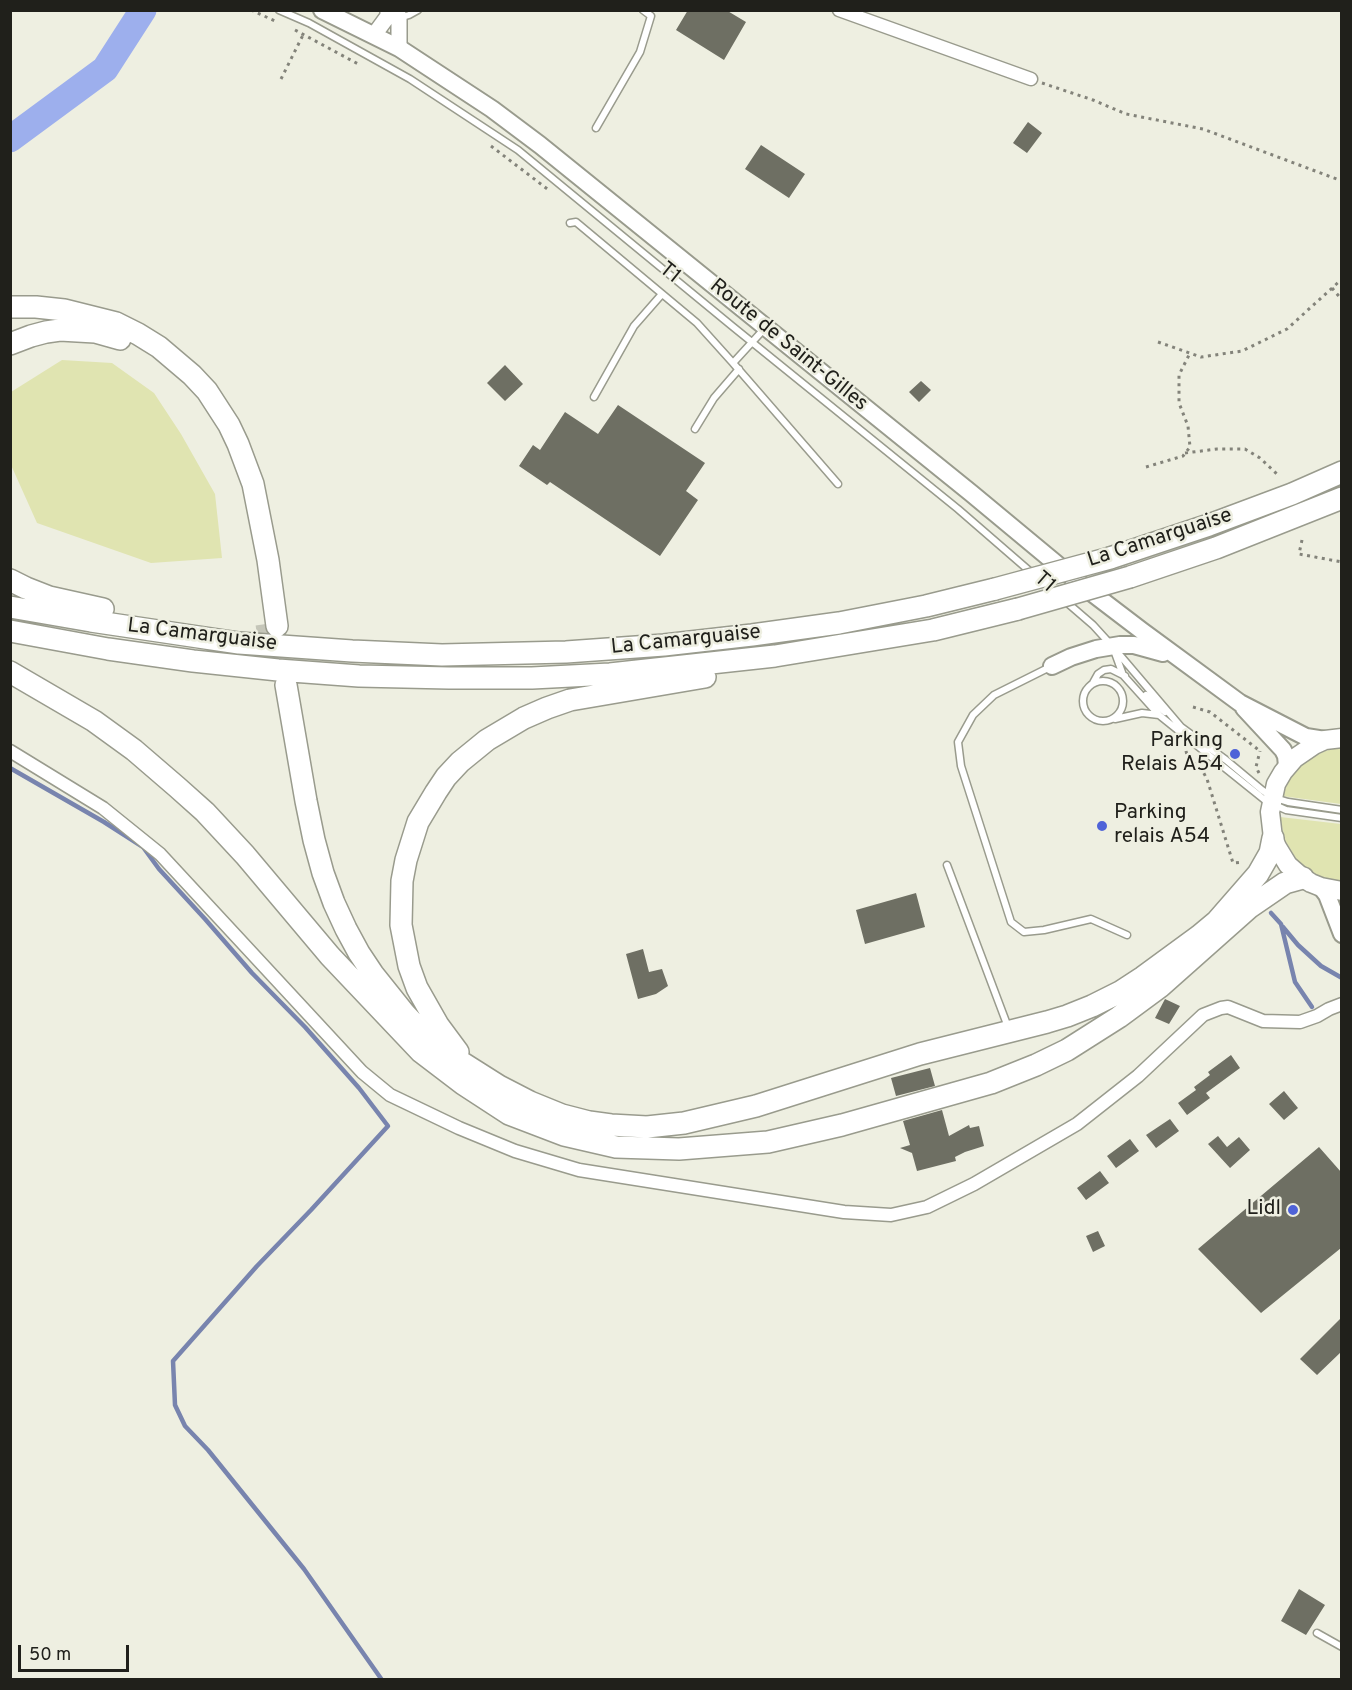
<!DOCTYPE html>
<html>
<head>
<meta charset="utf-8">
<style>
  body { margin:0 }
  #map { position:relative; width:1352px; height:1690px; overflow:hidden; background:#eeefe1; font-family:Overpass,sans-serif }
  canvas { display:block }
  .frame { position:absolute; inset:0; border:12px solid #20201b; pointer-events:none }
  .scale { position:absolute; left:18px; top:1645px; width:111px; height:27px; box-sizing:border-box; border:3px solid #20201b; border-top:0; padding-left:8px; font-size:18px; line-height:21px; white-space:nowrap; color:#20201b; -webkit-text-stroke:4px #eeefe1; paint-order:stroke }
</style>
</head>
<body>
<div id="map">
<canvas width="1352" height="1690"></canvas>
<div class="frame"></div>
<div class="scale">50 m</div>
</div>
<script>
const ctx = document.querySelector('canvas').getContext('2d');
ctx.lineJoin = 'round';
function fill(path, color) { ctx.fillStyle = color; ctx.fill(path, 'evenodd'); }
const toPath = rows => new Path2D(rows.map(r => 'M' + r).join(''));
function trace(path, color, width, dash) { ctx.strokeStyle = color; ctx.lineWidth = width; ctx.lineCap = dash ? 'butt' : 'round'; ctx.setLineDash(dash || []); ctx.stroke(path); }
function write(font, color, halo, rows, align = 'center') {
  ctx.font = font + ' Overpass,sans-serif'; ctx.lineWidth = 5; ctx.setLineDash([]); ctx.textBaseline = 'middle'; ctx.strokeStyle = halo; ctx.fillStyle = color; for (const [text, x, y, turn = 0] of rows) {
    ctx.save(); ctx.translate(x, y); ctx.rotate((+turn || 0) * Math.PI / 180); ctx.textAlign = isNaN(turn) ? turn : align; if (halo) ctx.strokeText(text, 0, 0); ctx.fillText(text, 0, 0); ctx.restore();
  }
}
const green = toPath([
  [62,360,112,363,154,393,181,434,215,494,222,558,151,563,37,523,11,465,11,392],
  [1341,747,1341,804,1282,796,1291,777,1306,761,1325,751],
  [1280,817,1341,824,1341,882,1316,875,1297,860,1285,840]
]);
const stream = toPath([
  [10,768,104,822,143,847,159,869,205,919,252,973,305,1027,359,1088,388,1126,311,1210,257,1266,173,1361,175,1405,185,1426,208,1450,304,1569,382,1680],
  [1271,913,1281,924,1295,982,1312,1007],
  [1283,927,1298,945,1321,966,1342,978]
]);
const river = toPath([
  [10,139,105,69,143,10]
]);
const building = toPath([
  [688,10,726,10,746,22,724,60,676,30],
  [1028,122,1042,133,1027,153,1013,143],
  [761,145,805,174,789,198,745,169],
  [505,365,523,384,505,401,487,383],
  [921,381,931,390,919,402,909,392],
  [618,405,705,463,686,491,698,500,660,556,550,482,547,485,519,466,533,445,540,450,565,412,598,434],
  [916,893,925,927,865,944,856,910],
  [643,949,649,972,662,969,668,986,656,994,638,999,626,954],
  [1165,999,1180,1006,1169,1024,1155,1018],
  [1231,1055,1240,1068,1206,1093,1210,1098,1187,1115,1178,1103,1196,1090,1194,1087,1210,1075,1208,1072],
  [930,1068,935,1086,896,1096,891,1078],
  [1284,1091,1298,1108,1284,1120,1269,1104],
  [942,1110,949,1136,969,1125,970,1128,979,1126,984,1146,965,1152,955,1157,956,1161,917,1171,912,1153,900,1148,910,1145,903,1121],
  [1170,1119,1179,1131,1156,1148,1146,1135],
  [1218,1136,1227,1147,1239,1137,1250,1150,1230,1168,1208,1144],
  [1130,1139,1139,1151,1116,1168,1107,1156],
  [1319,1147,1341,1172,1341,1248,1261,1313,1198,1249],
  [1100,1171,1109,1183,1086,1200,1077,1188],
  [1098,1231,1105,1246,1093,1252,1086,1236],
  [1341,1318,1341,1352,1317,1375,1300,1359],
  [1299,1589,1325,1605,1306,1635,1281,1621]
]);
const motorwayTunnel = toPath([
  [266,624,275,684]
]);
const path = toPath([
  [251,10,275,21],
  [295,30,360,65],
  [281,79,304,33],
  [1042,83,1093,100,1126,114,1203,129,1342,181],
  [491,146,550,191],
  [1332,288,1342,300],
  [1158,342,1201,357,1242,351,1287,329,1342,279],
  [1185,453,1217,449,1245,449,1260,458,1278,475],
  [1146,467,1183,456,1190,447,1188,426,1179,403,1179,375,1190,353],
  [1302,540,1299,554,1342,562],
  [1193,707,1210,712,1260,751],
  [1186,751,1188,759,1201,768,1207,779,1233,863,1243,862],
  [1259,773,1256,767,1260,751]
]);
const service = toPath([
  [279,10,309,23,410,79,518,150,732,326,958,509,1033,574],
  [399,18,409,15,418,10],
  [596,128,640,52,651,16,643,10],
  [570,223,576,222,697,323,733,363],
  [765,328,733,363,838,484],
  [594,397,634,326,662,294],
  [695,429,714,398,739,369],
  [1064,600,1093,625,1113,647,1181,727,1226,760,1262,790,1272,797,1288,802,1342,810],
  [1115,653,1123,675,1159,715,1266,801,1286,810,1342,818],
  [1050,667,994,695,973,715,958,742,961,766,1011,922,1024,932,1044,930,1091,919,1127,935],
  '1083 701a20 20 0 1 1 40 0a20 20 0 1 1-40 0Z',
  [1093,683,1098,674,1104,670,1111,669,1125,676],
  [1146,695,1165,712],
  [1115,719,1142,713,1159,715],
  [947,865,1008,1027],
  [1317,1633,1342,1647]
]);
const minor = toPath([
  [839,10,1031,79],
  [10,751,103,808,160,854,362,1072,390,1095,459,1128,515,1151,579,1170,844,1212,891,1215,927,1207,974,1184,1077,1124,1138,1076,1203,1015,1221,1008,1228,1007,1263,1021,1300,1022,1317,1016,1329,1009,1342,1004]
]);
const tertiary = toPath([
  [397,10,399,18,399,48],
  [374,35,388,16,388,10]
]);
const secondary = toPath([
  [322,10,399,48,492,109,540,145,971,493,1083,586,1142,631,1240,703,1306,737,1325,740],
  [1052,666,1071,657,1096,649,1120,645,1134,645,1163,653],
  [1244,708,1283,750,1286,756,1287,766],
  [1321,887,1327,895,1342,934]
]);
const primary = toPath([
  [1342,738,1325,740,1314,745,1295,758,1283,772,1276,784,1270,812,1273,838,1277,847,1288,865,1303,878,1311,883,1321,887,1342,891]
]);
const motorway = toPath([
  [10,307,36,307,64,310,116,323,138,334,159,347,192,375,207,391,229,425,238,444,253,484,268,560,277,626],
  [10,344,31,336,46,332,60,330,95,332,120,339],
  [1110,558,1209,525,1292,494,1342,472],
  [1130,577,1216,548,1342,498],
  [10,580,26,588,49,597,103,609],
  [10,607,91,621,239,643,352,651,442,655,566,652,664,645,752,635,839,623,926,606,995,589],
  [10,631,108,649,193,661,278,670,359,676,449,678,532,678,610,674,775,656,933,630,1018,609],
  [10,672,94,721,134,750,177,787,205,812,245,855,330,956,421,1052,463,1084,509,1114,564,1135,616,1147,679,1149,768,1142,842,1125,991,1083,1036,1065,1067,1050,1119,1017,1161,986,1250,907,1285,883,1303,878],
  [286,685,306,801,314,840,323,873,334,903,346,929,359,953,373,974,405,1014,425,1035,450,1055,499,1086,530,1102,562,1115,589,1122,611,1125,647,1127,684,1123,756,1106,920,1054,1047,1022,1067,1016,1092,1006,1120,992,1143,977,1199,936,1217,921,1258,874,1270,853,1273,838],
  [458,1052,438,1025,417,988,409,966,401,925,402,881,406,860,418,822,436,792,446,777,460,762,487,740,524,718,547,708,570,700,705,677]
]);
const motorwayBridge = toPath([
  [995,589,1110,558],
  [1018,609,1130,577]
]);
const markers = [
  [1235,754,6,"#4f63d8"],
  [1102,826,6,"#4f63d8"],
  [1293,1210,6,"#4f63d8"]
];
const streetNames = [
  ["T1",669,274,39],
  ["Route de Saint-Gilles",788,346,39],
  ["La Camarguaise",1160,539,-18],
  ["T1",1044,583,41],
  ["La Camarguaise",202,636,7],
  ["La Camarguaise",686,641,-6]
];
const poiNames = [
  ["Parking",1223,742],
  ["Relais A54",1223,766],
  ["Parking",1114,814,"left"],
  ["relais A54",1114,838,"left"],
  ["Lidl",1281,1210]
];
fill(green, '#e0e4b1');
trace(stream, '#7884ae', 4.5);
trace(river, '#9dafed', 27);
fill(building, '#6e6f63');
trace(motorwayTunnel, '#c5c6b9', 21, [21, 10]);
trace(service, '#999b8d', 9);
trace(minor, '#999b8d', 15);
trace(tertiary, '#999b8d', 18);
trace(secondary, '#999b8d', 20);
trace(primary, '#999b8d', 21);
trace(motorway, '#999b8d', 24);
trace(path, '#83837a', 3, [3, 4.5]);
trace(service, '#fff', 6);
trace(minor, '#fff', 12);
trace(tertiary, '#fff', 15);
trace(secondary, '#fff', 16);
trace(primary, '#fff', 18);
trace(motorway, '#fff', 21);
trace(motorwayBridge, '#999b8d', 24, []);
trace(motorwayBridge, '#fff', 21);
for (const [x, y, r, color] of markers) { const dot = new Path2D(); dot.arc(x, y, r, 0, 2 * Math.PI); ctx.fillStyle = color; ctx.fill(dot); trace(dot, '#eeefe1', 2); }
write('21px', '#20201b', '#eeefe1', streetNames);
write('21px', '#20201b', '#eeefe1', poiNames, 'right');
</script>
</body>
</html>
